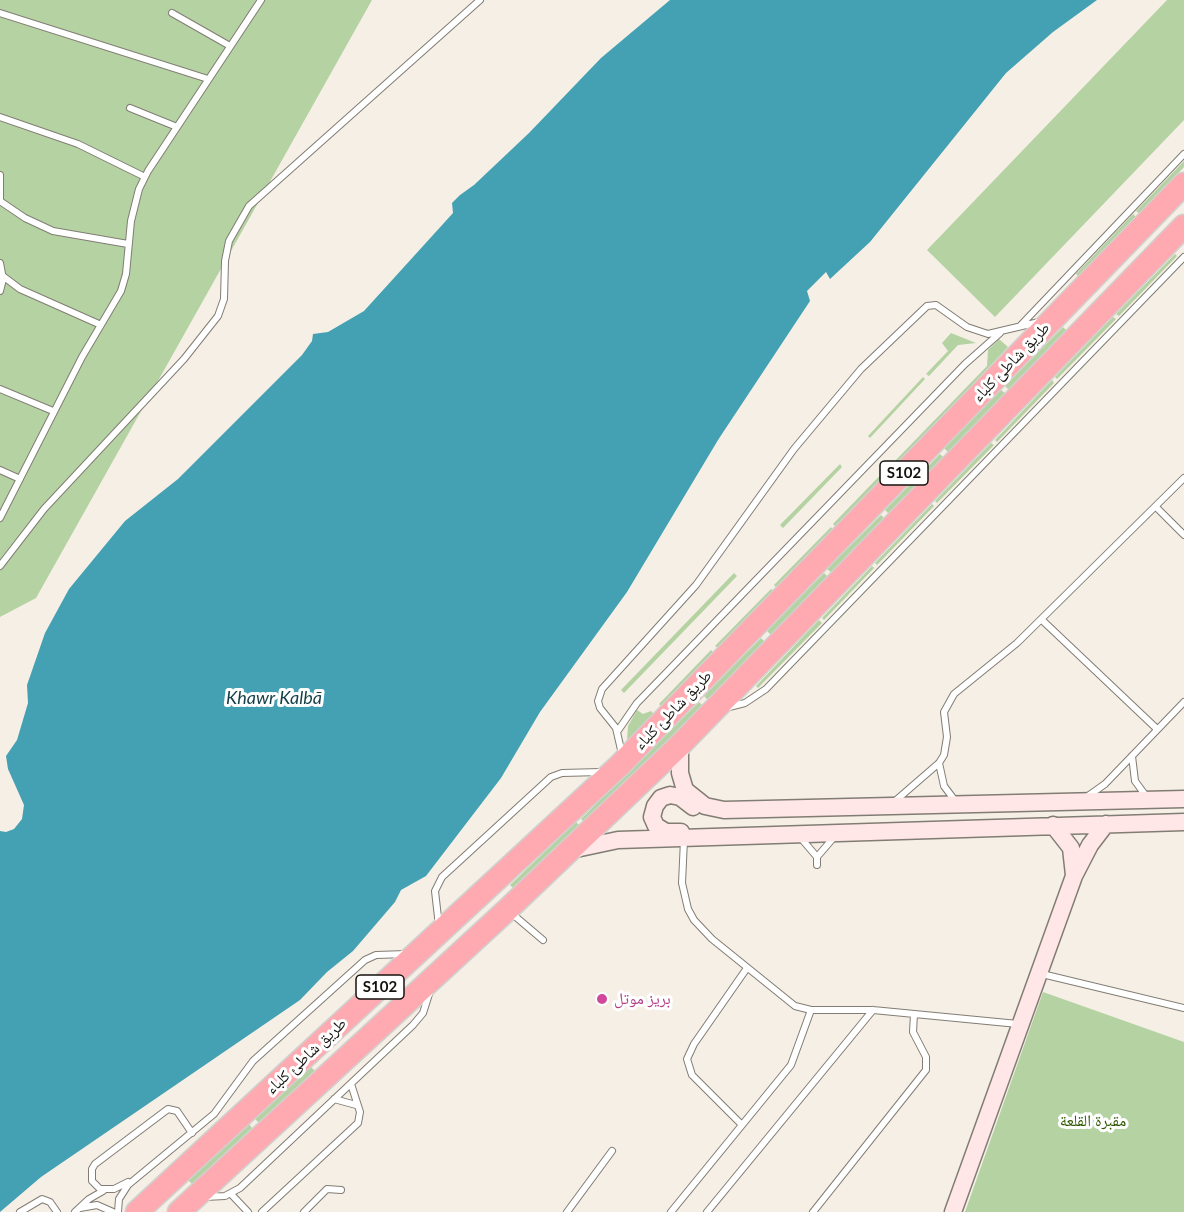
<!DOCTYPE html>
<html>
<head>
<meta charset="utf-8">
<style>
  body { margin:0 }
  canvas { display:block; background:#f5efe5 }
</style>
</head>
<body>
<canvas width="1184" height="1212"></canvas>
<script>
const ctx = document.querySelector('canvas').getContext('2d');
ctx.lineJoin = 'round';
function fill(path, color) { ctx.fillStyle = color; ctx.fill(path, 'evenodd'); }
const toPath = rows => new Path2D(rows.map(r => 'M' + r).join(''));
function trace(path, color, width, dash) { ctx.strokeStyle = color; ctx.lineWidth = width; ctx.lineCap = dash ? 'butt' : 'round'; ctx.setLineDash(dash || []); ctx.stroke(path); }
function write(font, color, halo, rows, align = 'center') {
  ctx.font = font + ' Lato,"Noto Naskh Arabic",sans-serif'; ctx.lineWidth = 6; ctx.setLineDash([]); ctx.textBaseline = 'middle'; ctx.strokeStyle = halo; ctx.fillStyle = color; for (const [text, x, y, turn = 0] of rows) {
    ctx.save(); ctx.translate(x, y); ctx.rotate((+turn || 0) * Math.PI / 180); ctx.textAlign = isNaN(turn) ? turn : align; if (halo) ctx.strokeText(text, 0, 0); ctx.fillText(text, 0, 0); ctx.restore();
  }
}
const green = toPath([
  [0,0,372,0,36,598,0,617],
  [1167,0,1184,0,1184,120,995,317,927,250],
  [1184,161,1184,167,1140,214,1136,211],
  [1133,214,1136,217,1079,277,1076,274],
  [1175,254,1177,256,1119,316,1116,314],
  [1113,317,1116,319,1057,379,1055,377],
  [1063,327,1067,331,1009,390,1005,386],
  [951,333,976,343,958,345,929,376,926,374,948,351,942,343],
  [999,339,1008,347,898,463,895,461,987,366,988,350],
  [923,377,925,379,870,438,868,436],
  [1052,380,1054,383,997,442,995,440],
  [1001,390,1006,394,949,453,944,448],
  [991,443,994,445,937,503,935,501],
  [940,454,944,458,889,514,885,510],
  [840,464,842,467,783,528,780,525],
  [890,465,893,468,836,527,833,524],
  [932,504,934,506,877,565,875,563],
  [881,515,885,519,832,573,827,569],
  [831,527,833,530,777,588,774,585],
  [872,566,874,568,824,620,822,618],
  [734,573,737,576,624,693,621,690],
  [824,573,828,577,771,635,767,631],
  [771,589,774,591,718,648,715,646],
  [819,620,822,623,758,688,756,686],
  [761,638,765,642,708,700,704,696],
  [711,650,714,653,662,707,659,704],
  [699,702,703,706,585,823,581,819],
  [637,710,643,714,651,711,654,714,627,741,628,726],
  [576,822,580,826,514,889,510,885],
  [1043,992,1184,1042,1184,1212,965,1212],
  [311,1067,315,1071,259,1123,255,1119],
  [249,1124,252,1128,192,1184,188,1180]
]);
const water = toPath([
  [670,0,1097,0,1053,32,1006,73,870,242,830,279,826,272,807,291,810,301,718,440,627,592,540,712,501,778,426,876,401,890,395,902,353,951,327,972,300,1000,41,1177,0,1212,0,831,6,832,14,829,22,819,24,805,8,769,6,756,17,740,28,703,27,685,45,633,69,589,125,521,178,479,302,355,312,341,313,334,328,332,364,311,453,213,452,203,460,195,474,185,529,133,601,58]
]);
const lane = toPath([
  [0,13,208,79],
  [172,13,230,46],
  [130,108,177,127],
  [0,117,78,144,145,177],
  [0,175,0,202],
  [0,201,25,218,53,231,128,244],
  [0,263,3,279,0,291],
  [0,274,20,289,101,325],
  [1021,325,1184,154],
  [0,389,53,411],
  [0,470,20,479],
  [1156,507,1184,535],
  [0,518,82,357,121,291,126,274,131,221,139,189,148,171,261,0],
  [0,566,44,509,184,359,218,316,224,299,225,261,229,241,249,206,480,0],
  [1042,620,1157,729],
  [725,708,745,703,766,689,1184,257],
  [617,732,637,703,965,364,1000,333],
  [622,754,616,728,600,708,598,701,602,689,696,585,794,449,861,369,927,306,936,305,967,327,988,334,1039,322],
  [1132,756,1135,781,1146,796],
  [939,763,944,786,956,802],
  [1088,796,1105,784,1184,702],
  [894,802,939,763,944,755,947,737,944,712,954,694,1017,643,1184,478],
  [800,837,817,857],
  [684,840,682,883,688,909,694,920,712,939,795,1006,811,1010,873,1010,1018,1024],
  [817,865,817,857,835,836],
  [510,912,543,940],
  [439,926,435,891,442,877,551,777,562,773,601,772],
  [1042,974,1184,1008],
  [334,1099,356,1105],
  [742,1125,692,1075,687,1059,694,1044,747,968],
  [128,1182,114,1189,100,1189,92,1181,92,1169,95,1164,168,1109,177,1111,192,1133],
  [231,1194,248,1212],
  [205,1197,225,1196,240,1188,413,1025,423,1013,430,991],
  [80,1208,97,1205,113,1212],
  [20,1212,42,1199,50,1202,57,1212],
  [75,1212,89,1199,103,1191],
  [118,1212,119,1199,128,1185,214,1114,253,1061,365,960,376,955,407,954],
  [262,1212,358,1123,360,1112,351,1084],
  [304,1212,327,1189,341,1190],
  [567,1212,612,1151],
  [671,1212,791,1065,811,1010],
  [707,1212,873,1010],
  [813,1212,926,1070,926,1057,913,1032,914,1014]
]);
const secondary = toPath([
  [680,745,680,773,685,790,705,806,724,810,1184,799],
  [1053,825,1071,848,1074,875],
  [681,832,666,832,656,826,652,817,655,806,661,798,670,795,680,797,693,807],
  [571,850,618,840,1184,822],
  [953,1212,1074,876,1090,845,1106,824]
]);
const highway = toPath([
  [137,1212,619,766,1184,184],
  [179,1212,507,910,680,745,1184,226]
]);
const markers = [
  [602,999,6,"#d1479c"]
];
const shields = [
  [904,473,48],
  [380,987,48]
];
const shieldNames = [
  ["S102",904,473],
  ["S102",380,987]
];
const streetNames = [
  ["طريق شاطئ كلباء",1011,362,-46],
  ["طريق شاطئ كلباء",673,710,-46],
  ["طريق شاطئ كلباء",306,1056,-43]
];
const hotelNames = [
  ["بريز موتل",614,999]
];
const parkNames = [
  ["مقبرة القلعة",1093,1121]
];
const waterNames = [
  ["Khawr Kalbā",274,698]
];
fill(green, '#b5d2a3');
fill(water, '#44a1b3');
trace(lane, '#827d74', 8);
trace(secondary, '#827d74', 19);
trace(highway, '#d0d0cf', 25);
trace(lane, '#fff', 6);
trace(secondary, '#ffe6e7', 16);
trace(highway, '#feaab0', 22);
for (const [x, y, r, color] of markers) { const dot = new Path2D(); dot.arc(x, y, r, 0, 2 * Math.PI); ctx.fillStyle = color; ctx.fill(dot); trace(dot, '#fff', 2); }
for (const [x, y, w] of shields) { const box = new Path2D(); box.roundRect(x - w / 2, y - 12, w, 24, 4.5); ctx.fillStyle = '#fff'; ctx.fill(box); trace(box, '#14120e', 1.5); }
write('bold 15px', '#14120e', null, shieldNames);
write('16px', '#14120e', '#fff', streetNames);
write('16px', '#b23c85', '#fff', hotelNames, 'left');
write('16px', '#2f5900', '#fff', parkNames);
write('italic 18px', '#143f47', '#fff', waterNames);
</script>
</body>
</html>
